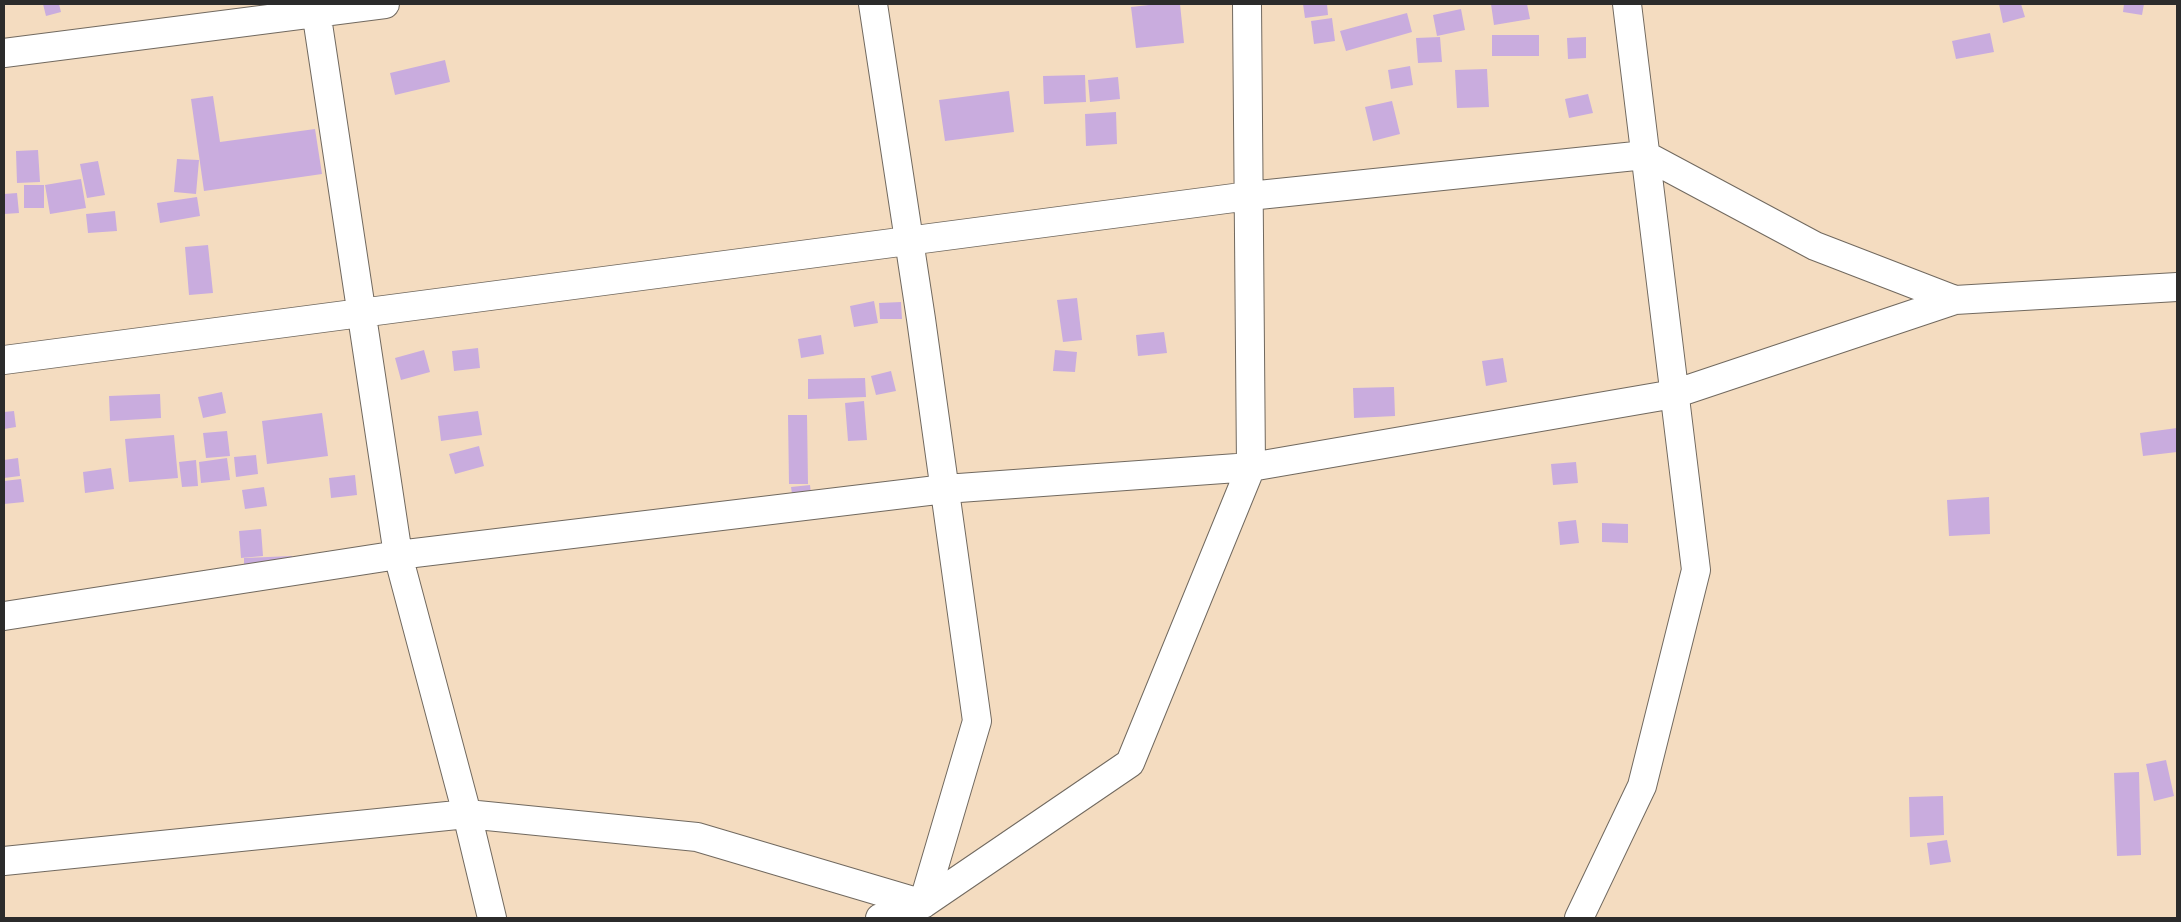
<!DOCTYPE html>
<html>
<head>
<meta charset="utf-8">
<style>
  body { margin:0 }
  #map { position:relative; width:2181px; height:922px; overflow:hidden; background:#f4dcc0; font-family:"IM FELL DW Pica",serif }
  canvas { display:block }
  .frame { position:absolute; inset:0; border:5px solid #2b2b2b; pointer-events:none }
</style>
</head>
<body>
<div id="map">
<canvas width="2181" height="922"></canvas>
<div class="frame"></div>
</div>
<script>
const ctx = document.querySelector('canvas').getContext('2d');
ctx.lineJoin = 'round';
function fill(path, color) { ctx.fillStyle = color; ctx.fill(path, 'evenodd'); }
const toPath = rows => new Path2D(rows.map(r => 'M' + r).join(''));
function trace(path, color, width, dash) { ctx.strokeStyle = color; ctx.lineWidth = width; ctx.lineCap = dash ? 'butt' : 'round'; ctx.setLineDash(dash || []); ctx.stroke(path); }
const building = toPath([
  [43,4,59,4,61,12,46,16],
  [1158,4,1180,4,1184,43,1136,48,1131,7],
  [1303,4,1327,4,1328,15,1305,18],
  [1491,4,1527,4,1530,19,1494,25],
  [1999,4,2021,4,2025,17,2003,23],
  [2124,4,2144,4,2142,15,2123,12],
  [1461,9,1465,30,1437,36,1433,15],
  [1407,13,1412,32,1346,51,1340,31],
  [1332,18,1335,41,1314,44,1311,21],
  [1990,33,1994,52,1956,59,1952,41],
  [1492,35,1539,35,1539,56,1492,56],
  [1440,37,1442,62,1418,63,1416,38],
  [1586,37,1586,58,1568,59,1567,38],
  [445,60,450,82,395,95,390,73],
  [1410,66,1413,85,1391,89,1388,70],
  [1487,69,1489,107,1457,108,1455,70],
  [1085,75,1086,102,1044,104,1043,76],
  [1118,77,1120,99,1090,102,1088,80],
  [1009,91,1014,132,945,141,939,100],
  [1588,94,1593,113,1569,118,1565,99],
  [213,96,220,142,315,129,322,174,204,191,191,99],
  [1392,101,1400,134,1373,141,1365,107],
  [1116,112,1117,144,1086,146,1085,114],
  [38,150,40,182,17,183,16,151],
  [177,159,199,160,196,194,174,192],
  [98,161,105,195,87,198,80,164],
  [81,179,86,208,50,214,45,185],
  [24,185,44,185,44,208,24,208],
  [17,193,19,213,4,214,4,194],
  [197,197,200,216,160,223,157,203],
  [115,211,117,231,88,233,86,214],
  [208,245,213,293,189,295,185,247],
  [1077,298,1082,340,1063,342,1057,300],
  [874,301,878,323,854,327,850,306],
  [901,302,902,319,880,319,879,303],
  [1164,332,1167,353,1138,356,1136,335],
  [821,335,824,354,801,358,798,339],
  [478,348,480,368,454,371,452,351],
  [424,350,430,372,401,380,395,358],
  [1055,350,1077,352,1075,372,1053,371],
  [1503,358,1507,382,1486,386,1482,361],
  [891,371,896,391,876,395,871,376],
  [865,378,866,397,808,399,808,379],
  [1394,387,1395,416,1354,418,1353,388],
  [222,392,226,413,203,418,198,397],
  [160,394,161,418,110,421,109,396],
  [864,401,867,440,848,441,845,403],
  [14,411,16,427,4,429,4,412],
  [478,411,482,435,441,441,438,416],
  [322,413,328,456,267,464,262,421],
  [788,415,807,415,808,484,789,484],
  [2177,428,2177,452,2143,456,2140,433],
  [227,431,230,456,206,458,203,433],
  [174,435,178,478,129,482,125,439],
  [479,446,484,466,455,474,449,454],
  [256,455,258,474,236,477,234,457],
  [18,458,20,476,4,478,4,460],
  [227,458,230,480,201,483,199,462],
  [196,460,198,486,182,487,179,462],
  [1576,462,1578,483,1553,485,1551,464],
  [111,468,114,489,85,493,83,472],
  [355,475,357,495,331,498,329,478],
  [21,479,24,502,4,504,4,481],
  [810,485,812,504,794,507,791,487],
  [264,487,267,506,245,509,242,490],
  [1989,497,1990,534,1949,536,1947,500],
  [1576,520,1579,543,1560,545,1558,522],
  [1602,523,1628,524,1628,543,1602,542],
  [261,529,263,556,241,558,239,531],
  [292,556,292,577,244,579,244,558],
  [2166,760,2174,796,2154,801,2146,764],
  [2139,772,2141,855,2117,856,2114,773],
  [1943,796,1944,835,1910,837,1909,797],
  [1947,840,1951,862,1930,865,1927,843]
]);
const street = toPath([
  [315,4,398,555,467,814,492,918],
  [873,4,921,319,977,721,923,904,880,918],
  [4,53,385,4],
  [4,360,1249,196,1645,155,1815,246,1955,300,2177,287],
  [4,616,398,555,945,489,1251,467,1674,394,1955,300],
  [4,861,467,814,697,837,923,904,1130,763,1251,467,1247,4],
  [1579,918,1642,786,1696,570,1627,4]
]);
fill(building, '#c9acde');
trace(street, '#71695f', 30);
trace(street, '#fff', 28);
</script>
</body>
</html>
